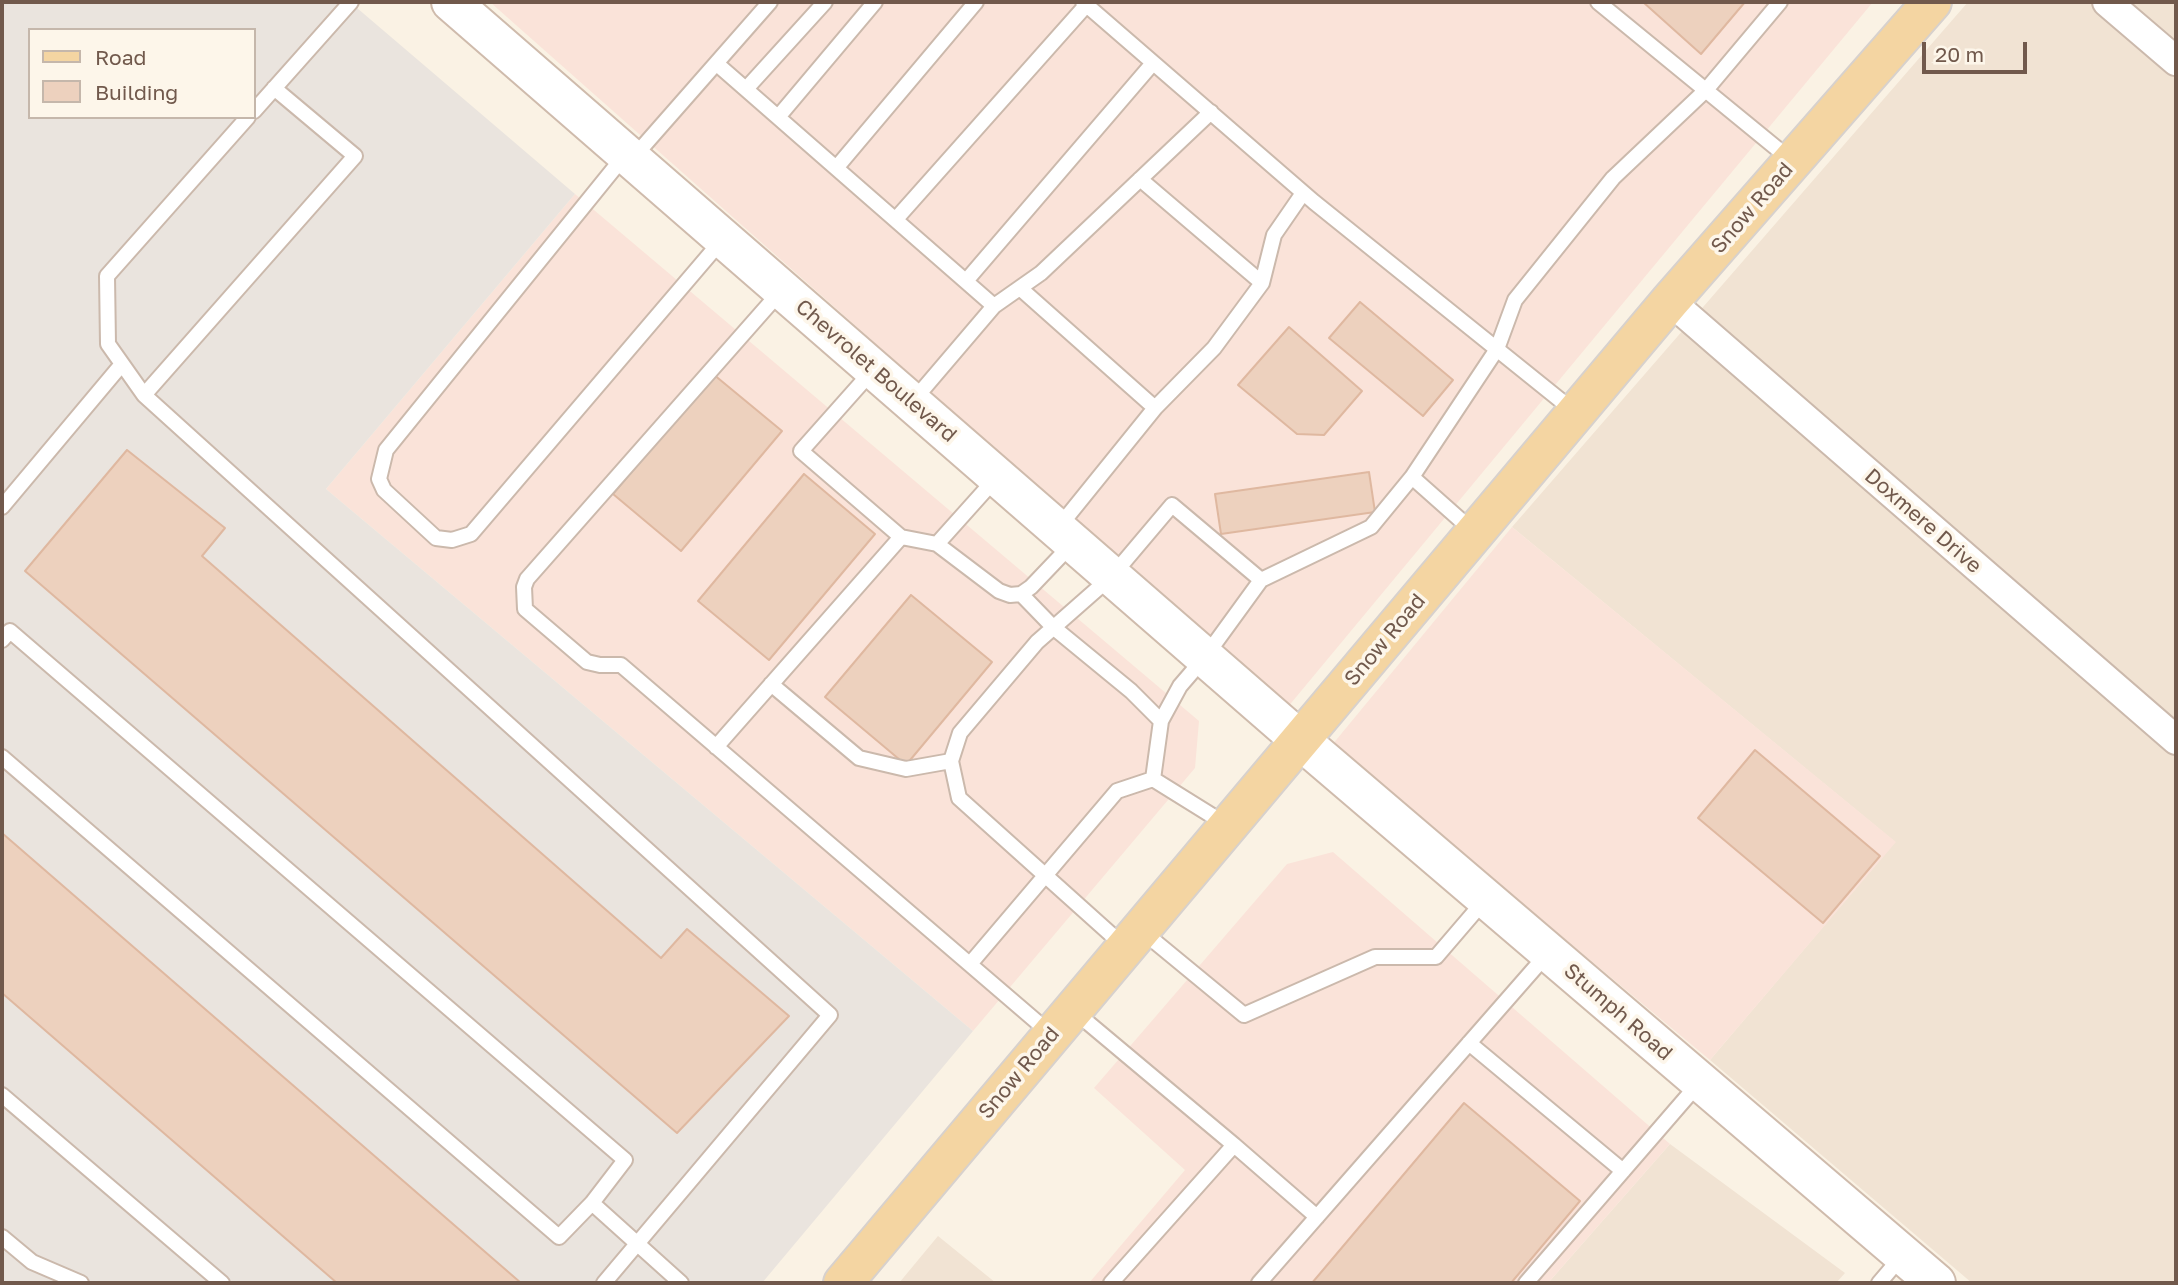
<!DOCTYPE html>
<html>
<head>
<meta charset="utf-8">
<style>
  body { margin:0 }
  #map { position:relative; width:2178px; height:1285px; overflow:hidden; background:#faf2e4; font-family:"Golos Text",sans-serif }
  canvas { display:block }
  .frame { position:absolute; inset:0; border:4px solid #71594c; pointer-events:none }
  .legend { position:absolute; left:28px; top:28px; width:228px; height:91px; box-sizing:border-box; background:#fdf6ea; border:2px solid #c5b7ab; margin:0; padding:9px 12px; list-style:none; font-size:21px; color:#71594c }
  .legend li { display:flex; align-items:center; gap:14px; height:35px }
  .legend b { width:35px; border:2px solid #c5b7ab }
  .scale { position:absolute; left:1922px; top:42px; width:105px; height:32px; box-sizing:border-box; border:4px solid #71594c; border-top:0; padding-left:9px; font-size:21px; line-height:24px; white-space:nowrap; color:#71594c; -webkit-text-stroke:5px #fdf6ea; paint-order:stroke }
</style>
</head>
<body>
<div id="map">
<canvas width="2178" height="1285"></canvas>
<div class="frame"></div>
<ul class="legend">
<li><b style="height:9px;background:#f4d5a2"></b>Road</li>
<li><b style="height:19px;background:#edd1be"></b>Building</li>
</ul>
<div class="scale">20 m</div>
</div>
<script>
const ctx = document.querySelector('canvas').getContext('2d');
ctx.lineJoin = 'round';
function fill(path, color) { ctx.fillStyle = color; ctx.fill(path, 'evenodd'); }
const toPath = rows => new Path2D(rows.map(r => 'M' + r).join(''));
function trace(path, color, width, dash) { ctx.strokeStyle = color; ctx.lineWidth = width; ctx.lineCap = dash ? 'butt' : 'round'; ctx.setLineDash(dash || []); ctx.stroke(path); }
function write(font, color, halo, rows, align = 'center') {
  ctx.font = font + ' "Golos Text",sans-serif'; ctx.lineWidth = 7; ctx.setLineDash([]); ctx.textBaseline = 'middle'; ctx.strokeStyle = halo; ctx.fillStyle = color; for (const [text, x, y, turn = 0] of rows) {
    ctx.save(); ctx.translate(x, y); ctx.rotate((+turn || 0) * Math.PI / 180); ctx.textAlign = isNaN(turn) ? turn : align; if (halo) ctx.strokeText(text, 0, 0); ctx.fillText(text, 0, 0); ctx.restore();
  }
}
const residential = toPath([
  [1968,2,2176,2,2176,1283,1972,1283,1710,1060,1895,842,1512,527],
  [1670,1144,1845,1273,1836,1283,1548,1283],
  [938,1236,996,1283,899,1283]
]);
const commercial = toPath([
  [490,2,1873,2,1287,708],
  [575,194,1199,721,1195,768,973,1031,326,489],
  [1512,527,1896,842,1710,1060,1332,745],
  [1333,852,1670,1144,1548,1283,1089,1283,1185,1170,1094,1088,1287,864]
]);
const industrial = toPath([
  [2,2,350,2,575,194,326,489,973,1031,762,1283,2,1283],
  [30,30,254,30,254,117,30,117]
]);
const building = toPath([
  [1643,2,1745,2,1701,54,1643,2],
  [1360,302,1453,380,1423,416,1329,338,1360,302],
  [1289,327,1362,391,1324,435,1297,434,1238,385,1289,327],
  [713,374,782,431,681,551,613,494,713,374],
  [127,450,225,528,202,556,661,958,687,929,789,1016,677,1133,25,571,127,450],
  [1369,472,1375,512,1221,534,1215,494,1369,472],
  [804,474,875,534,769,660,698,601,804,474],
  [911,595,992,662,906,765,825,697,911,595],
  [1755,750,1880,856,1823,923,1698,818,1755,750],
  [2,833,521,1283,337,1283,2,993,2,833],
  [1464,1103,1580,1201,1511,1283,1312,1283,1464,1103]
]);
const service = toPath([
  [1083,2,1314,202,1575,412],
  [1598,2,1791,160],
  [717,64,994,306],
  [746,89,825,2],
  [254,111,351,2],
  [779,116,875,2],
  [248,117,107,276,108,344,144,395,830,1015,604,1283],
  [625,155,386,450,379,479,384,490,436,538,452,540,471,534,722,240],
  [632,159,770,2],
  [837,167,976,2],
  [1140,179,1262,283],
  [896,219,1089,2],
  [966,281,1153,63],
  [1021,289,1155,408],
  [780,292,527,579,524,587,525,609,587,662,600,665,621,665,1051,1034],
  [873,370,801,451,901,537],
  [144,395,355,156,274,88],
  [913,401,994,306,1041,273,1211,112],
  [2,507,122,364],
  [1058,528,1155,408,1214,348,1262,283,1274,235,1303,193],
  [1474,532,1412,477,1497,349,1515,300,1613,178,1706,90,1780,2],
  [937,544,997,477],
  [1021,594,1053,627,1131,691,1161,721],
  [2,640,10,631,625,1160,592,1203,559,1237,2,757],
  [771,684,859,758,906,769,951,761],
  [716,747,901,537,937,544,999,591,1010,595,1021,594,1031,587,1072,544],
  [1153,779,1161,721,1180,686,1205,657,1261,580,1371,527,1412,477],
  [1142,931,1244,1015,1375,957,1436,957,1484,901],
  [1125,947,959,798,951,761,960,733,1037,642,1112,576,1172,505,1261,580],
  [970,964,1117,791,1153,779,1227,825],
  [1074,1011,1234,1145,1111,1283],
  [1469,1043,1623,1171],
  [2,1095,222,1283],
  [1234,1145,1317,1217],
  [592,1203,681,1283],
  [2,1237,32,1262,81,1283],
  [1259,1283,1548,953],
  [1526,1283,1699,1083],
  [1879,1283,1902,1256]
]);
const minor = toPath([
  [2107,2,2176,61],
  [1670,301,2176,740]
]);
const secondary = toPath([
  [451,2,1300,740,1936,1283]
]);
const primary = toPath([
  [843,1283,1670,301,1932,2]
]);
const streetNames = [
  ["Snow Road",1752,208,-49],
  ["Chevrolet Boulevard",876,371,41],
  ["Doxmere Drive",1923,521,41],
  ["Snow Road",1385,640,-50],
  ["Stumph Road",1618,1012,41],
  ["Snow Road",1019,1073,-50]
];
fill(residential, '#f1e3d3');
fill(commercial, '#fae3d9');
fill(industrial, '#eae4de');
fill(building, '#edd1be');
trace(building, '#dfb8a0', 2);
trace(service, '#cbb9ac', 18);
trace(minor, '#cbb9ac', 32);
trace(secondary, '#cfbbac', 42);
trace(primary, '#d7d1cd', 42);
trace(service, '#fff', 14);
trace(minor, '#fff', 28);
trace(secondary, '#fff', 38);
trace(primary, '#f4d5a2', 38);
write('21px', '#71594c', '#fdf6ea', streetNames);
</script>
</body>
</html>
